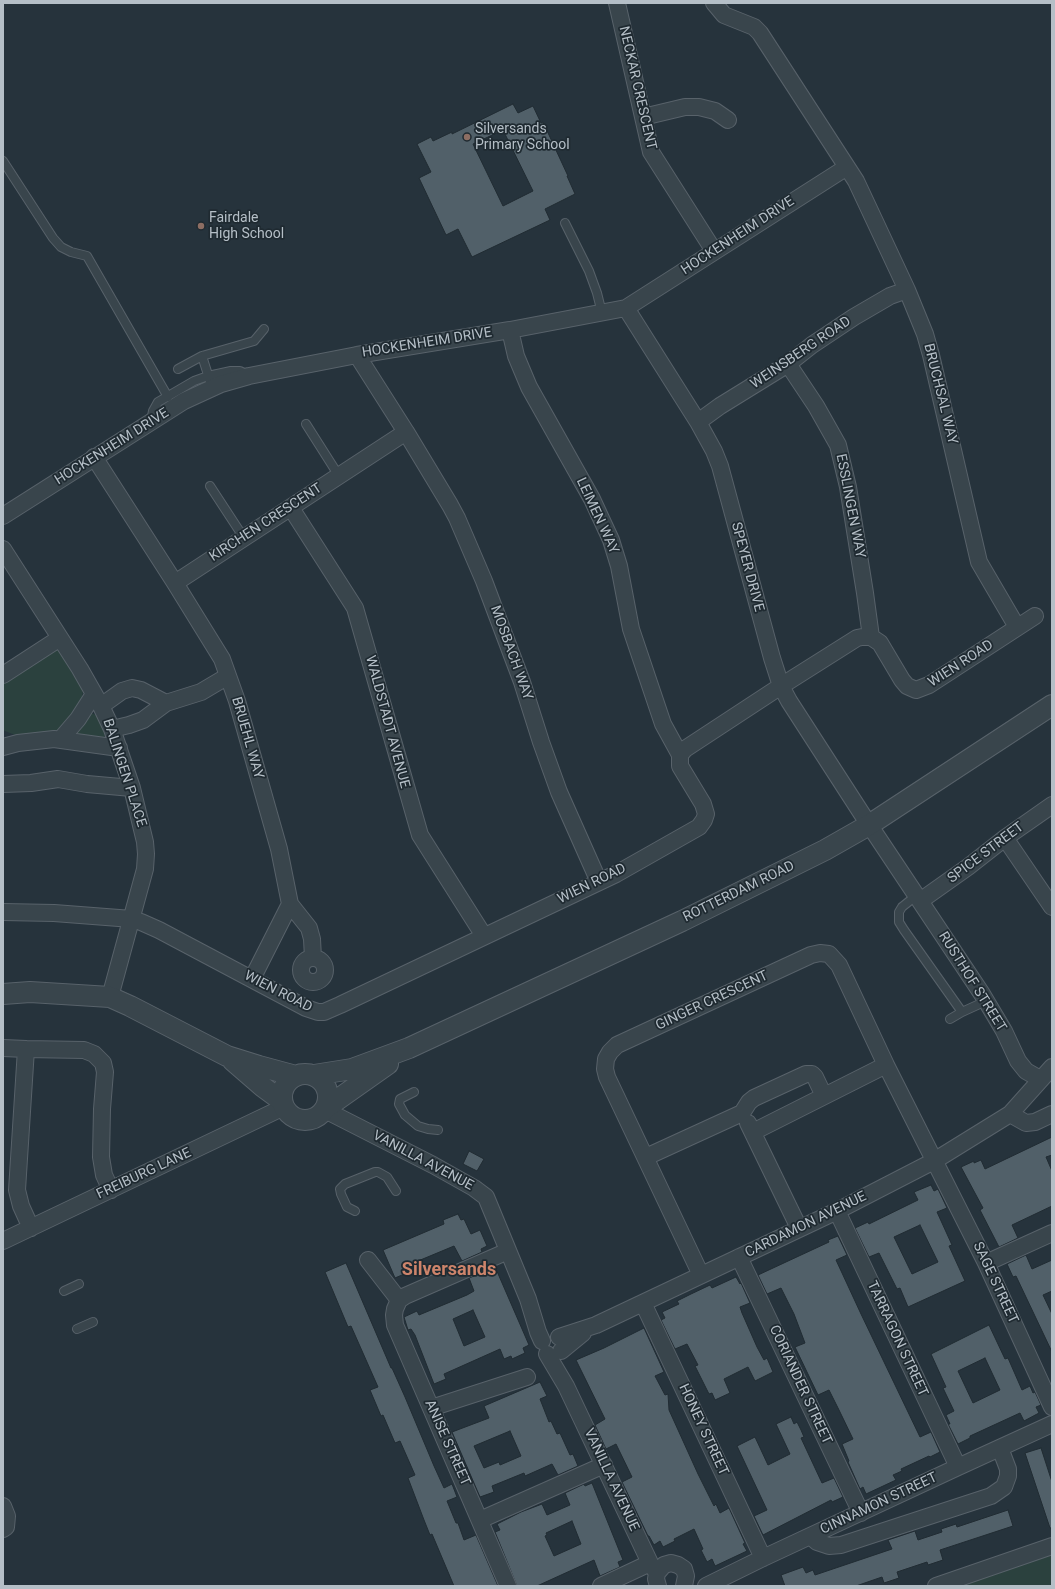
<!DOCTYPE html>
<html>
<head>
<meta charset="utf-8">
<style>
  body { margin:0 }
  #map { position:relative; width:1055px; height:1589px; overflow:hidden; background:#26333c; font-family:Roboto,sans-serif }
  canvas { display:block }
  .frame { position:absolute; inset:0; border:4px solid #b5bfc7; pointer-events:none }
</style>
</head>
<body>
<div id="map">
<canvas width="1055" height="1589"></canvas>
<div class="frame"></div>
</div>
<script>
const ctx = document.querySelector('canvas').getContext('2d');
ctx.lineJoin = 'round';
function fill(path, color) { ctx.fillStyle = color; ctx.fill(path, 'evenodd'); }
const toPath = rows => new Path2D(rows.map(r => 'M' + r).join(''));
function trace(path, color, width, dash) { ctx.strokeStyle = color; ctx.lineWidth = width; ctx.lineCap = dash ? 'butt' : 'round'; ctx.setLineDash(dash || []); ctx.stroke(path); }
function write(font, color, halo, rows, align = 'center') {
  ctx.font = font + ' Roboto,sans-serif'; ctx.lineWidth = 3.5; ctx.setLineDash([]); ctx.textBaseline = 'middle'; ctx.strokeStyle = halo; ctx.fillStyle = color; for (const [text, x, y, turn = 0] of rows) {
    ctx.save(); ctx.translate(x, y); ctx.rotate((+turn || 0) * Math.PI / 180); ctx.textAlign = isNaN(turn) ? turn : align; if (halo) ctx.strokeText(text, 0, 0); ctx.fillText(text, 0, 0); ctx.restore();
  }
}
const green = toPath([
  [57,648,83,687,82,701,58,733,20,737,5,731,3,730,3,681],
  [90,713,100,716,106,731,104,738,99,742,78,735,76,729],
  [1052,1554,1052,1586,959,1586]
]);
const building = toPath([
  [513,104,518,113,533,106,541,123,543,122,568,176,567,176,575,194,545,209,550,220,472,257,458,229,446,235,419,178,431,172,417,144,431,137,433,141,452,132,452,134,513,104],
  [503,130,533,191,503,206,473,144,503,130],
  [1052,1137,1052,1155,1046,1157,1052,1171,1052,1206,1012,1225,1018,1238,999,1247,980,1210,983,1208,961,1167,974,1161,974,1163,981,1160,985,1169,1052,1137],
  [469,1151,484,1159,477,1171,463,1164,469,1151],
  [931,1185,934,1191,938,1189,947,1208,937,1212,952,1245,949,1246,965,1281,908,1307,900,1288,897,1289,879,1253,869,1257,855,1228,868,1222,869,1224,918,1200,914,1192,931,1185],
  [920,1225,938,1262,912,1274,894,1237,920,1225],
  [458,1214,461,1220,464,1219,471,1234,480,1230,487,1246,481,1249,482,1252,462,1261,454,1246,406,1266,409,1272,395,1278,383,1250,444,1224,443,1220,458,1214],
  [838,1236,847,1255,836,1260,861,1314,920,1437,931,1432,940,1452,930,1457,929,1456,901,1469,902,1471,893,1475,896,1480,866,1494,863,1487,860,1489,848,1462,849,1461,842,1444,853,1439,839,1410,829,1390,818,1395,795,1347,805,1343,794,1314,781,1288,767,1294,758,1275,829,1242,828,1240,838,1236],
  [1026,1255,1032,1269,1052,1260,1052,1291,1043,1295,1052,1314,1052,1352,1016,1276,1013,1277,1007,1264,1026,1255],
  [346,1263,391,1368,392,1368,405,1397,434,1466,444,1488,452,1484,457,1497,447,1501,456,1523,458,1523,464,1540,476,1535,498,1586,454,1586,432,1534,430,1535,424,1520,408,1478,415,1475,400,1441,395,1443,383,1415,381,1416,370,1390,378,1387,351,1326,348,1327,325,1272,346,1263],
  [496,1269,529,1345,523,1348,525,1353,512,1359,511,1356,504,1359,500,1349,444,1374,446,1379,434,1384,415,1335,411,1329,408,1330,404,1317,417,1311,419,1315,467,1295,474,1291,469,1278,489,1270,490,1272,496,1269],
  [473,1310,485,1337,464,1346,453,1319,473,1310],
  [736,1277,740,1284,741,1283,750,1303,740,1307,742,1313,757,1347,764,1360,767,1358,773,1372,755,1381,748,1367,724,1379,730,1393,715,1400,712,1393,709,1394,695,1366,698,1365,687,1344,675,1349,661,1320,665,1318,662,1312,679,1304,677,1301,691,1294,710,1285,712,1288,736,1277],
  [989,1325,1005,1359,1008,1358,1022,1390,1030,1386,1033,1393,1035,1392,1041,1405,1036,1407,1039,1413,1024,1421,1020,1413,970,1436,970,1438,958,1444,948,1424,950,1424,946,1415,954,1411,943,1388,946,1387,931,1354,989,1325],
  [985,1358,1000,1390,973,1403,958,1371,985,1358],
  [644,1328,664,1372,655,1376,665,1395,668,1394,669,1410,698,1474,714,1506,716,1504,720,1513,729,1508,745,1543,743,1544,747,1551,715,1566,712,1559,707,1562,701,1550,703,1549,694,1529,674,1539,675,1541,663,1547,660,1541,654,1545,649,1536,648,1536,622,1482,632,1477,616,1444,606,1449,595,1425,605,1419,576,1360,604,1348,644,1328],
  [540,1382,547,1396,540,1399,549,1422,551,1421,557,1434,560,1433,570,1455,573,1454,578,1466,558,1475,552,1464,525,1476,524,1473,492,1486,494,1492,480,1497,452,1432,489,1418,484,1406,540,1382],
  [510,1431,521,1456,500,1465,499,1462,484,1468,474,1446,510,1431],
  [791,1417,794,1424,797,1422,801,1430,804,1437,801,1438,822,1483,834,1478,843,1497,832,1502,831,1500,763,1535,754,1516,767,1510,737,1446,755,1437,768,1465,790,1454,776,1424,791,1417],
  [1041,1448,1052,1482,1052,1528,1050,1528,1025,1453,1041,1448],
  [592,1483,623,1560,618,1562,620,1567,600,1576,594,1560,537,1586,517,1586,495,1532,500,1530,497,1524,521,1512,542,1504,547,1515,570,1505,565,1493,584,1484,585,1486,592,1483],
  [572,1521,581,1544,554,1556,545,1536,547,1535,546,1533,572,1521],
  [1008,1510,1013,1526,940,1550,943,1560,928,1565,927,1562,897,1572,899,1578,884,1583,882,1577,856,1586,785,1586,781,1575,803,1567,806,1573,813,1570,815,1575,892,1549,888,1540,915,1531,918,1540,942,1532,941,1529,956,1524,957,1527,1008,1510]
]);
const service = toPath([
  [3,161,53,238,61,247,71,252,87,256,168,397],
  [565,223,589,271,597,293,602,313],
  [178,369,202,356],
  [210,381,202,356,254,341,264,329],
  [151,421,153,411,158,402,194,381,208,376,231,371,240,371,246,374],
  [306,424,339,476],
  [210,486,244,538],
  [917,895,902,907,899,912,899,922,904,930,962,1012,986,1001],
  [950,1019,962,1012],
  [414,1092,400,1099,399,1104,405,1115,418,1126,428,1129,438,1130],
  [355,1211,347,1207,341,1194,340,1189,345,1184,375,1172,378,1172,387,1177,396,1191],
  [64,1291,79,1284],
  [77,1329,93,1322]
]);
const minor = toPath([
  [617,3,651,152,714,251],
  [714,3,724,15,754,27,760,33,856,181,907,290,925,334,931,355,979,562,1017,627],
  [643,117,685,107,699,107,715,111,728,120],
  [626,308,698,422,714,451,720,466,772,658,781,686,789,701,862,814,982,994,1004,1031,1018,1061,1026,1071,1040,1079],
  [510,330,516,356,529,387,592,499,611,540,619,566,631,629,663,724,680,755],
  [357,355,406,432,450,505,457,518,484,581,522,682,541,742,559,792,599,882],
  [788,364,816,406,838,445,848,487,865,593,871,637],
  [698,422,720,406,788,364,812,345,854,317,890,296,907,290],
  [94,457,175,583,222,659,237,701,279,849,290,904,309,928,312,939,313,958],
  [291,508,355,608,420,835,484,936],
  [3,516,184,401,221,384,249,376,357,355,510,330,626,308,847,167],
  [3,549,80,669,101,706,112,729,132,788,145,842,146,854,145,869,110,997],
  [175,583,406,432],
  [3,675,60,638],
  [101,706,122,691,132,688,141,690,166,703],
  [112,729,129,725,143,720,166,703,201,692,228,676],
  [60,740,78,719,94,694],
  [3,747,18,743,54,739,119,748],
  [3,784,31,783,58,779,87,784,132,788],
  [1005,838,1052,907],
  [920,901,968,867,1005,838,1052,805],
  [3,912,54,913,132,919,141,922,159,930,306,1008,318,1012,324,1012,340,1005,616,874,699,827,704,820,706,814,703,804,680,766,680,755,685,749,781,686,857,638,862,637,871,637,880,643,902,680,907,686,916,690,929,685,1035,616],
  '301 970a12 12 0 1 1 24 0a12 12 0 1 1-24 0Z',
  [252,979,290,904],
  [3,1048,26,1049],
  [325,1110,433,1165,474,1188,486,1197,528,1299,538,1332,542,1341],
  [1010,1114,1026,1123,1035,1122,1052,1114],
  [748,1123,799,1228],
  [753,1132,886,1065],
  [646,1157,742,1113,749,1102,754,1098,806,1074,812,1074,815,1077,824,1096],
  [837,1211,958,1467],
  [31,1228,21,1206,17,1190,26,1049,84,1050,94,1054,103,1063,105,1072,102,1109,101,1157,104,1175,111,1190],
  [3,1241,284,1107],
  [739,1257,861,1513],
  [368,1260,399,1300],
  [986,1263,1052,1233],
  [701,1275,607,1077,605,1069,606,1059,610,1052,617,1045,811,955,820,953,829,954,839,965,886,1065,986,1263,1052,1407],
  [643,1303,763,1558],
  [559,1337,596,1325,837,1211,934,1161,1010,1114,1052,1067],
  [561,1351,583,1333],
  [547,1354,566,1386,650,1563,657,1573],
  [431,1408,527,1377],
  [3,1506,7,1516,6,1527,3,1529],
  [480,1520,604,1465],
  [810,1536,817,1542,829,1546,841,1545,991,1496,1004,1487,1008,1476,1008,1469,1000,1448],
  [508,1586,395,1325,394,1315,395,1309,399,1300,405,1296,508,1251],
  [601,1586,650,1563],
  [658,1586,656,1579,657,1573,664,1565,671,1563,678,1565,684,1569,686,1576,684,1586],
  [706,1586,763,1558,958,1467,1052,1424],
  [936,1586,1052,1546]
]);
const tertiary = toPath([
  [3,994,30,992,110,997,130,1006,227,1056,259,1066,296,1076],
  [233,1061,263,1087,282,1101],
  '282 1097a23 23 0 1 1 46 0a23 23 0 1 1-46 0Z',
  [314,1075,352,1069,409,1048,682,921,825,850,869,825,1052,705],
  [327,1107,388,1064]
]);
const markers = [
  [467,137,4,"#8d6e63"],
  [201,226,4,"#8d6e63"]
];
const streetNames = [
  ["NECKAR CRESCENT",637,88,77],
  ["HOCKENHEIM DRIVE",738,236,-33],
  ["HOCKENHEIM DRIVE",427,343,-9],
  ["WEINSBERG ROAD",801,353,-34],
  ["BRUCHSAL WAY",940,394,76],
  ["HOCKENHEIM DRIVE",112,447,-32],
  ["ESSLINGEN WAY",850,506,79],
  ["LEIMEN WAY",597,516,65],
  ["KIRCHEN CRESCENT",266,523,-33],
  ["SPEYER DRIVE",747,567,75],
  ["MOSBACH WAY",511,653,70],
  ["WIEN ROAD",961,664,-33],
  ["WALDSTADT AVENUE",387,722,75],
  ["BRUEHL WAY",247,738,74],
  ["BALINGEN PLACE",124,773,72],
  ["SPICE STREET",986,853,-37],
  ["WIEN ROAD",592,884,-26],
  ["ROTTERDAM ROAD",739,892,-26],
  ["RUSTHOF STREET",972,982,58],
  ["WIEN ROAD",278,992,27],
  ["GINGER CRESCENT",712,1001,-25],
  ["VANILLA AVENUE",423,1161,28],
  ["FREIBURG LANE",144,1174,-25],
  ["CARDAMON AVENUE",806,1225,-26],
  ["SAGE STREET",995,1283,65],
  ["TARRAGON STREET",897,1339,65],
  ["CORIANDER STREET",800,1385,65],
  ["HONEY STREET",703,1430,65],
  ["ANISE STREET",447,1443,66],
  ["VANILLA AVENUE",611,1480,65],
  ["CINNAMON STREET",879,1504,-25]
];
const poiNames = [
  ["Silversands",475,129],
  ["Primary School",475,145],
  ["Fairdale",209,218],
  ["High School",209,234]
];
const districtNames = [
  ["Silversands",449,1270]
];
fill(green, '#2b413e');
fill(building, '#516069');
trace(building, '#212c33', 1);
trace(service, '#58626a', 10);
trace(minor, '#58626a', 18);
trace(tertiary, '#58626a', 22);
trace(service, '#39454c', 8);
trace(minor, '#39454c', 16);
trace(tertiary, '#39454c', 20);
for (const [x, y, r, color] of markers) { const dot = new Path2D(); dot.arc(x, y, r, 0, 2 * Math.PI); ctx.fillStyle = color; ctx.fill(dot); trace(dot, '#1f2a31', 1.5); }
write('14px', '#b5bfc7', '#1f2a31', streetNames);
write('14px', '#b5bfc7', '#1f2a31', poiNames, 'left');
write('bold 18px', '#cd846b', '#1f2a31', districtNames);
</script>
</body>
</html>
